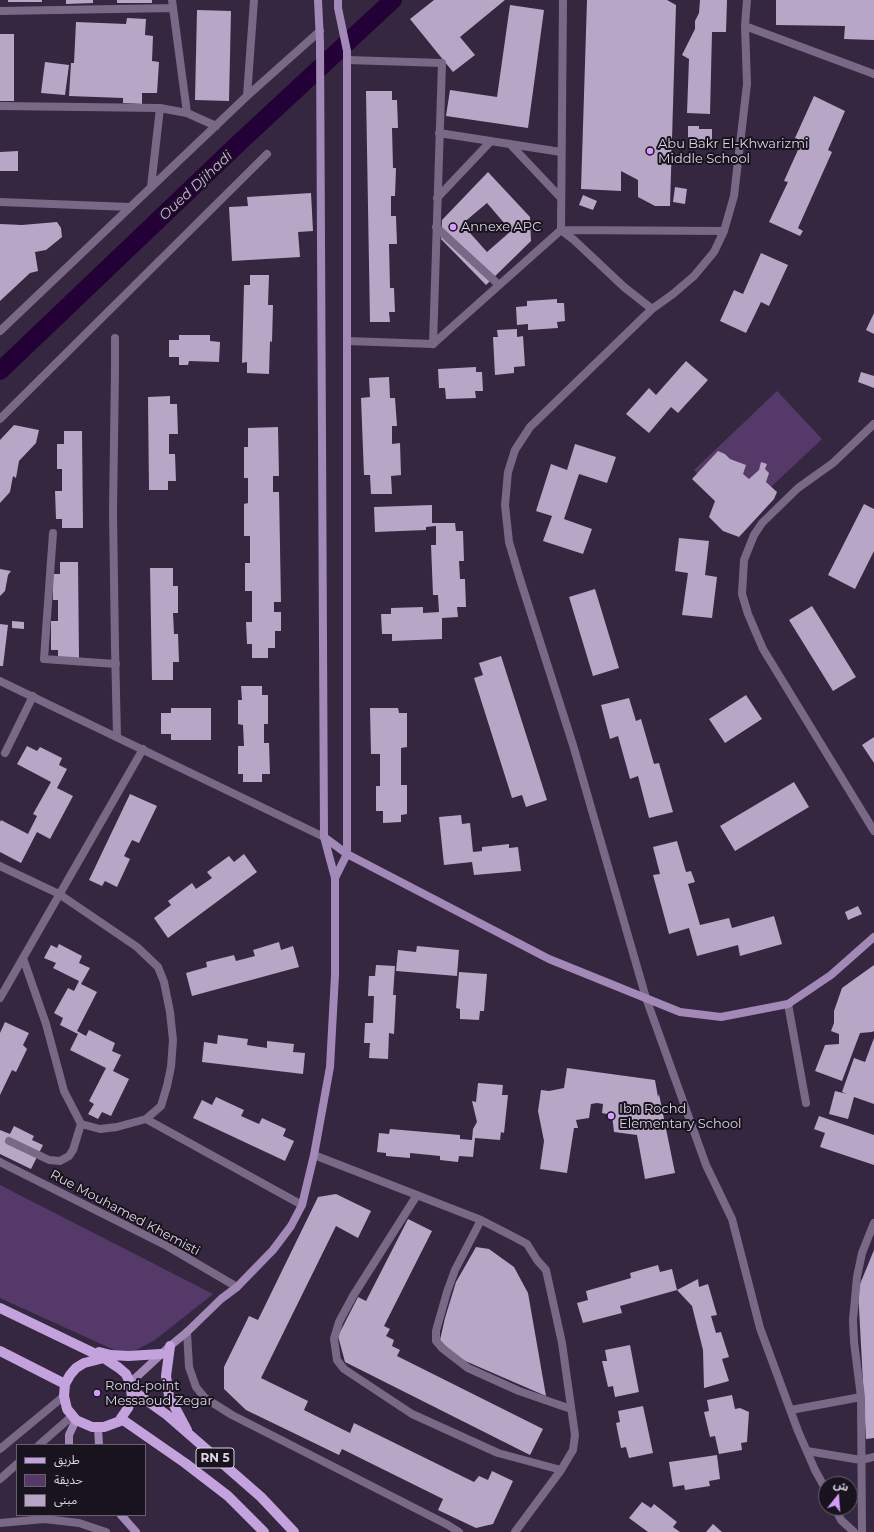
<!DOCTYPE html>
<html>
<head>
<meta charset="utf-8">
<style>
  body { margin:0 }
  #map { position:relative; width:874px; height:1532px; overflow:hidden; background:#352740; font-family:Montserrat,"Noto Sans Arabic",sans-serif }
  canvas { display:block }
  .legend { position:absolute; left:16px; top:1444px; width:130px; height:72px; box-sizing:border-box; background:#19131e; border:1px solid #67606e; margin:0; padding:5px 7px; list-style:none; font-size:12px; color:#ddd4e5 }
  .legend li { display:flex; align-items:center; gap:8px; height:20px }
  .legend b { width:20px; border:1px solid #67606e }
  .north { position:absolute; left:818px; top:1476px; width:40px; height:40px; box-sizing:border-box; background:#19131e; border:1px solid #67606e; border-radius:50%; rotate:17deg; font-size:11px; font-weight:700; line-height:16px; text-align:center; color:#ddd4e5 }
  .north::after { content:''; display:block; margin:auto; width:14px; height:18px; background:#d49cfc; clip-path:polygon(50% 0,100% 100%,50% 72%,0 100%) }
</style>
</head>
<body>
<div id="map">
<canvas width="874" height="1532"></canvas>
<ul class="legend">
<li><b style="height:5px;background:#c4a2de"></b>طريق</li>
<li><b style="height:11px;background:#553968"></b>حديقة</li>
<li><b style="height:11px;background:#b7a6c5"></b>مبنى</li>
</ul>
<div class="north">ش</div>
</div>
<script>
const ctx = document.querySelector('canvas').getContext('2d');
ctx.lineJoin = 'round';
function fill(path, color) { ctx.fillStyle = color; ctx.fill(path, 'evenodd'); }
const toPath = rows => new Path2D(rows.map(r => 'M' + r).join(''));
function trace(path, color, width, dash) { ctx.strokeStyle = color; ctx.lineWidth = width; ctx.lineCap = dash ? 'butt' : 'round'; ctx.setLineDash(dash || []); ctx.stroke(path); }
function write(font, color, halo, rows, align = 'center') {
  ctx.font = font + ' Montserrat,sans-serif'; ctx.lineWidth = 4; ctx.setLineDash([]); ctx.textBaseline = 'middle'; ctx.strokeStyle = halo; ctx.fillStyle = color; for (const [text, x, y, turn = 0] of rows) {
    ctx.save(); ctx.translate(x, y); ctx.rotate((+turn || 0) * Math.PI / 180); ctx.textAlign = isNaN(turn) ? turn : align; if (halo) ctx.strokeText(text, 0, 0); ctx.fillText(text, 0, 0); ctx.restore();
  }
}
const green = toPath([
  [777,391,822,439,739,517,694,470],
  [0,1185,213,1294,155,1340,136,1350,121,1353,0,1298]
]);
const canal = toPath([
  [0,371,241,141,393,0]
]);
const building = toPath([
  [8,0,42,0,42,2,8,2],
  [66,0,93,0,93,3,66,4],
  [117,0,152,0,152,3,117,3],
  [434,0,505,0,460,37,475,55,453,72,410,19],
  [587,0,667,0,676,5,670,206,655,206,638,197,638,180,621,171,621,191,581,189],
  [700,0,727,0,726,32,712,32,710,114,687,113,689,59,682,55,695,29,695,21,699,13],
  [776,0,874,0,874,40,844,39,845,26,776,25],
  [510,5,544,10,528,128,446,116,450,90,497,97],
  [197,10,231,11,229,101,195,100],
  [127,18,146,19,145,35,153,36,152,61,159,62,157,93,142,93,142,104,123,103,123,98,69,96,71,63,74,63,76,22,126,24],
  [0,34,14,34,14,101,0,101],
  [45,62,69,65,65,95,41,93],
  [366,91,392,91,392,100,397,100,398,128,392,128,393,168,396,168,395,196,391,196,391,216,396,216,397,244,389,244,390,288,394,288,395,312,389,312,390,322,370,322],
  [814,96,845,111,828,150,832,152,798,228,803,231,800,236,769,222,788,182,784,181,802,141,795,138],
  [688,126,699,126,699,129,712,129,712,143,688,143],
  [18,151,18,171,0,171,0,152],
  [488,172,530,217,531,241,486,285,441,239,442,220],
  [487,203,511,231,487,252,462,224],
  [675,187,687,189,685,204,673,202],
  [311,193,313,231,298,232,300,257,232,261,229,207,248,206,247,197],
  [583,195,597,201,593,210,579,205],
  [57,222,61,228,62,237,46,250,35,252,38,271,30,273,0,301,0,224,22,225],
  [761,253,788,265,769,306,761,302,746,333,720,321,734,290,743,294],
  [250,275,269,275,268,305,273,305,272,342,270,341,269,374,247,373,247,362,242,363,244,285,250,285],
  [557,299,557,303,564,303,565,321,557,322,558,328,528,330,528,324,517,325,516,307,527,306,527,301],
  [874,313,874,334,866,330],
  [517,329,517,337,523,336,525,366,514,367,514,373,495,375,493,337,498,337,497,330],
  [179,335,210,335,210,341,220,342,219,362,189,361,188,365,179,365,179,357,169,357,169,340,179,340],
  [686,361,708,380,678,413,671,407,649,433,626,414,649,388,656,395],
  [476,367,476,372,482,372,483,391,475,391,476,398,446,399,445,388,439,388,438,369],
  [861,372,874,376,874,388,858,382],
  [389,377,390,398,395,398,397,426,392,426,392,444,400,443,401,475,391,476,392,494,371,494,370,475,364,475,361,398,370,397,369,378],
  [170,396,170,404,177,404,178,434,169,434,169,454,175,454,176,481,168,481,168,490,149,490,148,397],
  [14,425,39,430,36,443,19,461,16,478,13,476,10,492,0,503,0,440],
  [278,427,279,476,273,476,273,492,279,492,281,602,274,602,274,612,281,612,281,631,275,631,275,648,268,648,268,658,252,658,252,644,247,644,246,622,252,622,252,591,245,591,245,563,250,563,250,536,244,536,244,504,248,503,248,478,244,478,244,447,248,447,248,428],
  [64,431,82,431,83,528,62,528,62,519,56,519,55,491,62,491,62,469,57,469,57,444,64,444],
  [575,444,616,457,607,483,579,474,564,519,592,529,583,554,543,541,552,516,536,511,551,464,567,470],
  [718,451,725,454,730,459,746,465,743,474,749,479,759,470,761,462,767,464,765,469,769,473,766,482,777,492,774,499,739,537,723,531,709,517,715,501,692,479],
  [864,504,874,509,874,551,855,589,828,575],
  [432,505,432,523,455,523,456,531,463,531,464,561,459,561,460,579,465,579,466,607,457,607,458,617,442,618,442,639,392,641,392,634,382,634,381,614,391,614,391,608,423,607,423,613,439,612,438,595,433,595,431,545,436,545,436,526,426,527,426,530,375,532,374,507],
  [679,538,709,541,705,575,717,577,712,618,682,615,688,573,675,571],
  [60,562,78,562,79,658,58,658,58,650,51,650,51,621,58,621,58,600,53,600,53,574,60,574],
  [150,568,173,568,173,586,178,586,178,613,173,613,174,634,178,634,179,662,173,662,173,680,152,680],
  [0,569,11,571,8,575,5,591,0,596],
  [595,589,619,668,593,676,569,597],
  [812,606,856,677,833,691,789,620],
  [12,621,24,622,24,629,12,628],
  [0,624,8,625,3,666,0,666],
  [501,656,547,800,526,807,522,795,512,798,474,678,483,675,479,663],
  [241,686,262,686,262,695,268,695,268,724,264,724,264,743,269,743,270,774,262,774,262,782,243,782,243,774,238,774,238,746,244,746,243,725,238,724,238,700,242,700],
  [746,695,762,719,725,743,709,719],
  [629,698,636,721,641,719,654,764,659,763,673,812,649,818,638,776,630,779,618,736,610,739,601,705],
  [171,708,211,708,211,740,171,740,171,734,161,734,161,713,171,713],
  [370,708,398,708,399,713,407,713,407,747,401,748,401,785,407,785,407,814,401,815,401,822,383,823,383,811,376,811,376,786,380,786,380,754,371,754],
  [874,737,874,763,862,745],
  [27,746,37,751,40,747,62,758,59,765,67,769,57,788,73,796,50,839,37,832,21,863,0,852,0,822,1,820,28,834,37,816,33,814,51,782,17,764],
  [794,782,809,807,735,851,720,826],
  [130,794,157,806,139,843,132,840,124,856,130,859,117,887,105,881,102,886,89,880],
  [461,815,462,824,470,823,473,852,482,851,482,847,509,844,509,848,518,847,521,871,474,875,472,862,444,865,439,817],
  [677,841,686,872,691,871,695,882,688,884,700,925,729,918,732,928,774,916,782,944,740,956,738,945,697,956,689,928,669,934,653,875,660,874,653,847],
  [244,854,257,872,168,938,154,918,171,905,168,901,192,883,196,889,212,878,207,872,229,856,234,862],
  [858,906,862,914,848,920,845,912],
  [279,942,281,950,293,946,299,967,192,996,186,973,207,967,206,962,234,955,236,961,255,956,253,950],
  [59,944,82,956,79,963,90,968,81,984,97,992,77,1031,86,1036,89,1030,115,1043,112,1051,121,1055,113,1071,129,1079,111,1116,102,1112,98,1119,88,1114,94,1104,89,1101,106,1068,70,1050,78,1034,60,1025,63,1018,54,1013,68,988,74,991,79,981,53,968,56,963,44,958,51,945,57,948],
  [417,946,459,950,457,976,396,971,398,950,416,952],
  [376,965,395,966,393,995,396,995,394,1034,389,1033,388,1059,369,1058,370,1043,364,1043,365,1023,373,1023,374,996,368,996,369,976,375,976],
  [874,965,874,1031,872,1032,860,1033,842,1081,815,1071,825,1045,839,1044,839,1034,831,1031,834,1023,834,1011,842,988],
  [459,972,487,974,484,1011,480,1011,479,1020,460,1019,460,1009,456,1008],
  [5,1022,29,1033,23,1045,27,1049,16,1072,12,1070,0,1095,0,1033],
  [218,1035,248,1039,247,1045,267,1048,267,1041,294,1044,293,1052,305,1053,303,1074,202,1062,204,1042,217,1044],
  [874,1038,874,1104,854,1097,848,1119,829,1114,835,1091,847,1094,842,1092,854,1058,865,1062],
  [567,1068,655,1080,658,1097,659,1094,675,1173,645,1179,637,1135,614,1132,612,1115,602,1113,603,1104,597,1103,591,1104,589,1118,576,1120,578,1128,574,1128,567,1173,540,1169,544,1141,538,1111,541,1090,549,1091,564,1088],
  [478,1083,503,1085,502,1095,508,1095,504,1133,501,1132,500,1140,475,1138,473,1157,459,1156,458,1162,440,1160,440,1156,410,1153,410,1158,386,1156,386,1153,377,1152,379,1133,389,1134,390,1129,460,1135,460,1139,472,1140,473,1129,477,1122,472,1101,476,1102],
  [216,1097,244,1110,241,1116,259,1124,262,1118,286,1129,283,1136,294,1141,285,1161,193,1118,202,1100,212,1105],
  [819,1116,874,1135,874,1165,820,1147,825,1133,814,1129],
  [14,1126,34,1136,32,1140,43,1145,31,1169,0,1154,0,1130,10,1134],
  [336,1194,371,1211,358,1238,336,1226,261,1378,308,1401,304,1410,350,1433,354,1423,474,1482,479,1476,488,1480,492,1471,513,1481,493,1524,476,1528,438,1510,443,1499,342,1449,339,1455,246,1410,224,1389,224,1367,249,1316,258,1320,318,1197],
  [408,1219,432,1231,384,1326,390,1329,386,1336,394,1340,392,1346,400,1350,397,1356,543,1429,530,1455,345,1362,338,1336,358,1297,366,1301],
  [476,1247,489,1249,514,1267,528,1293,546,1396,456,1357,440,1340,445,1318,456,1282],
  [874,1250,874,1438,866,1439,858,1289],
  [658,1265,660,1272,672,1269,677,1290,620,1306,622,1313,583,1323,577,1303,588,1300,586,1291,631,1278,630,1273],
  [698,1279,699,1287,708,1284,717,1315,711,1316,716,1333,721,1332,729,1357,722,1359,729,1381,704,1388,703,1350,692,1306,677,1290],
  [630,1345,639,1392,615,1397,613,1386,608,1387,602,1361,607,1361,605,1350],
  [732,1395,735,1409,740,1408,749,1412,747,1442,741,1443,742,1450,719,1454,715,1436,710,1437,704,1412,709,1411,707,1400],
  [643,1406,653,1453,629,1458,626,1447,621,1448,616,1423,620,1422,618,1411],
  [717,1455,720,1479,709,1481,710,1486,685,1490,684,1485,673,1487,669,1462],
  [642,1502,651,1508,654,1504,677,1522,673,1527,680,1532,648,1532,629,1518],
  [713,1524,722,1532,706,1532]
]);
const street = toPath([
  [172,0,187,113],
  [747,0,745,26,747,84,734,196,724,231,714,252,694,276,673,294,652,309,530,427,515,450,508,472,505,505,509,542,520,579,573,745,646,998,706,1165,732,1219,760,1328,798,1431,815,1470,826,1490],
  [0,11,173,8],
  [745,26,874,74],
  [347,60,442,63,433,344,347,341],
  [247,96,254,0],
  [0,106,160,108,187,113,216,126],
  [439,133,561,152],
  [510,144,561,198],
  [151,187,160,108],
  [437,198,491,141],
  [0,202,130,207],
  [436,227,499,285],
  [561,230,563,0],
  [561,230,574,240,624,287,652,309],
  [0,331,247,96,320,31],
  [115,338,115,370,113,512,115,647,117,737],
  [433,344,561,230,724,231],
  [0,419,267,154],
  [874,424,833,463,798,488,762,523,754,535,744,560,742,594,748,614,763,649,874,831],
  [53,533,44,659,116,664],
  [0,681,324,837],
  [5,753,33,696],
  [0,866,59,894,137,947,158,967,164,982,170,1012,173,1040,171,1067,167,1086,161,1106,146,1119,302,1205],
  [23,958,46,1024,64,1091,81,1124,100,1129,117,1127,146,1119],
  [0,998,143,749],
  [788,1004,806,1103],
  [9,1141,49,1160,60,1161,69,1156,73,1150,81,1124],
  [314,1155,481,1220,514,1237,527,1244,537,1260,546,1270,562,1343,575,1435,573,1450,561,1470,515,1532],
  [0,1162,167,1246,237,1287],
  [417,1195,353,1296,339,1322,334,1339,337,1360,344,1369,412,1414,498,1453,561,1470],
  [481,1220,455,1270,447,1292,436,1331,436,1341,442,1348,468,1368,519,1391,571,1409],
  [187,1332,189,1367,196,1387,205,1398,232,1415,448,1525,459,1532],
  [791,1410,861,1397],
  [39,1445,72,1416],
  [0,1449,64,1396],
  [807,1451,861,1460,874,1457],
  [0,1479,17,1464],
  [835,1508,841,1520,854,1532],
  [0,1523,44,1519,62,1521,79,1523,106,1532],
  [862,1532,861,1397,854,1342,853,1320,857,1277,862,1253,874,1223]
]);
const secondary = toPath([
  [324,837,347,854,549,959,680,1012,721,1017,788,1004,831,975,874,937],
  [335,878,347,854,347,51,338,8,338,0],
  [130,1383,170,1346,187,1332,221,1299,237,1287,273,1250,291,1226,302,1205,314,1155,330,1067,335,975,335,878,324,837,320,42,318,0],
  [98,1428,99,1445],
  [69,1445,69,1435,76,1420],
  [121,1515,136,1532]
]);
const primary = toPath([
  [0,1308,104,1358],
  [170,1346,166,1376,169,1396,187,1430],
  [0,1351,65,1384],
  [99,1352,111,1355,128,1356,161,1354],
  [104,1358,119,1368,126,1374,130,1383,132,1397,128,1408,121,1418,123,1420,104,1427,92,1427,76,1420,67,1409,64,1396,65,1384,70,1375,76,1368,84,1363,104,1358],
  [132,1390,167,1415,190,1435,261,1497,294,1532],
  [123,1420,185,1463,228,1496,264,1532]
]);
const markers = [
  [650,151,4,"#d49cfc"],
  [453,227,4,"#d49cfc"],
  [611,1116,4,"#d49cfc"],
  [97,1393,4,"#d49cfc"]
];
const shields = [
  [215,1458,38]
];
const shieldNames = [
  ["RN 5",215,1458]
];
const poiNames = [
  ["Abu Bakr El-Khwarizmi",658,144],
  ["Middle School",658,159],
  ["Annexe APC",461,227],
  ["Ibn Rochd",619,1109],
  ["Elementary School",619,1124],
  ["Rond-point",105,1386],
  ["Messaoud Zegar",105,1401]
];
const streetNames = [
  ["Rue Mouhamed Khemisti",125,1213,28]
];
const waterNames = [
  ["Oued Djihadi",196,186,-43]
];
fill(green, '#553968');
trace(canal, '#230036', 18);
fill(building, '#b7a6c5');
trace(street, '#796986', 8);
trace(secondary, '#a389b7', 8);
trace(primary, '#c4a2de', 10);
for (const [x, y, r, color] of markers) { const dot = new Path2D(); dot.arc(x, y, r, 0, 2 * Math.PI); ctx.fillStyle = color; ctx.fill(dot); trace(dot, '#19131e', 1.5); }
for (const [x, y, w] of shields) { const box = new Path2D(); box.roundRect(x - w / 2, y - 10, w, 20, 3); ctx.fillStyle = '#19131e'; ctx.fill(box); trace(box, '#ddd4e5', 1); }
write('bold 12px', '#ddd4e5', null, shieldNames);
write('13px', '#ddd4e5', '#19131e', poiNames, 'left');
write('13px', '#ddd4e5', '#19131e', streetNames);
write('italic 14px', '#d6acf5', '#19131e', waterNames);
</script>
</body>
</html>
